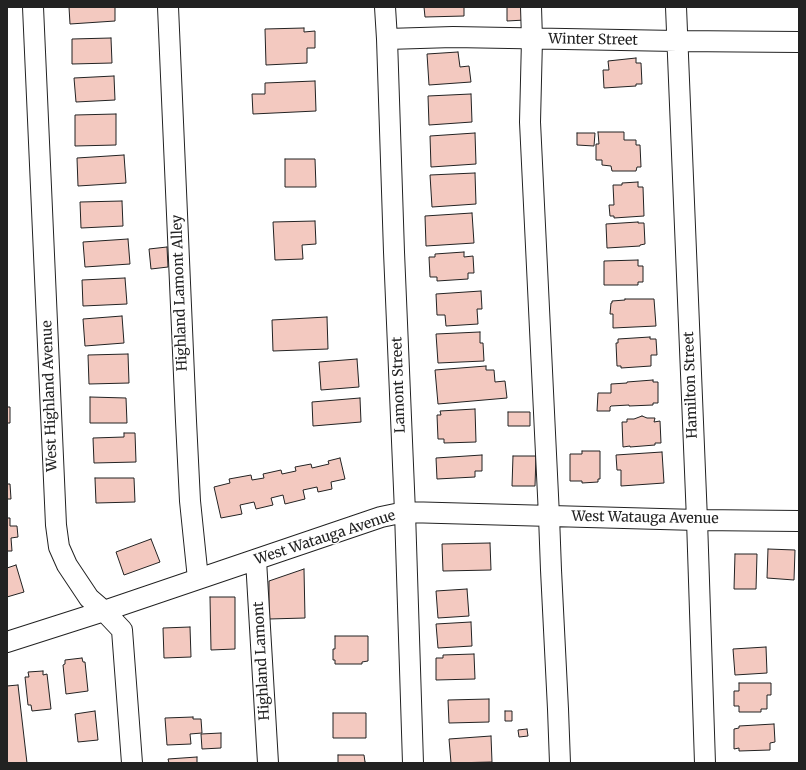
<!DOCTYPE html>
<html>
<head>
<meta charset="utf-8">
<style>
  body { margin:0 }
  #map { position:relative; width:806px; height:770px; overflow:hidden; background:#fff; font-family:Merriweather,serif }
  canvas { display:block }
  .frame { position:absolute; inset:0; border:8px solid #222; pointer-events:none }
</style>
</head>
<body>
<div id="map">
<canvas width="806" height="770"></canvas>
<div class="frame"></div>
</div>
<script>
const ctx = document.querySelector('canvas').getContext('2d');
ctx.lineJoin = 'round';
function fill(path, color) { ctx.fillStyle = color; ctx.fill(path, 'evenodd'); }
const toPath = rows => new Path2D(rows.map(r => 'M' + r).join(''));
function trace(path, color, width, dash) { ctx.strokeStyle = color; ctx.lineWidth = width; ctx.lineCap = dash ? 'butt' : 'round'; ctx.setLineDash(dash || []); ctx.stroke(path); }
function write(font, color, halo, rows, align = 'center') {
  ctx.font = font + ' Merriweather,serif'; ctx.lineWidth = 3; ctx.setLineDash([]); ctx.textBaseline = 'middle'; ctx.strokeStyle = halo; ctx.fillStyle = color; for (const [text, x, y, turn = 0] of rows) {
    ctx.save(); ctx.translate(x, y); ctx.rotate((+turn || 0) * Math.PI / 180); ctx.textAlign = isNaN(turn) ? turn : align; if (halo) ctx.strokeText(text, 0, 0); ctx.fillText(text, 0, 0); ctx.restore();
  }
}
const building = toPath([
  [69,7,115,7,115,21,70,24,69,7],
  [424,7,464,7,464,16,425,17,424,7],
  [507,7,524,7,525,20,507,21,507,7],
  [304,28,304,32,315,31,315,48,307,48,307,63,266,65,265,29,304,28],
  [111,38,112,63,72,64,72,39,111,38],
  [458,52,460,67,469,66,471,82,429,85,427,54,458,52],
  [636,58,636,63,641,63,642,84,636,84,636,86,604,88,603,70,609,70,608,61,636,58],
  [114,76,115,100,76,102,74,78,114,76],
  [315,81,316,111,253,114,252,94,265,94,265,83,315,81],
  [471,94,472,122,429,125,428,96,471,94],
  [116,114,116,145,75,146,75,115,116,114],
  [598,132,624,132,624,140,636,140,636,145,640,145,641,167,637,167,636,171,612,171,611,166,602,165,602,160,596,160,596,144,599,144,598,132],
  [475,133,476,164,431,167,430,136,475,133],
  [577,133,595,133,594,146,577,145,577,133],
  [124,155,126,183,78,186,77,158,124,155],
  [285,159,315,159,316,187,285,187,285,159],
  [475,173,476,204,432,207,430,175,475,173],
  [638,182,638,187,643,187,644,216,614,218,614,216,610,216,609,205,614,205,613,185,622,185,622,183,638,182],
  [122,201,123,226,81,228,80,202,122,201],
  [472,213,474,243,426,246,425,216,472,213],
  [315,221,316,244,302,245,303,259,275,260,273,222,315,221],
  [638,222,638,223,644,223,645,244,640,245,640,246,607,248,606,224,638,222],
  [128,239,130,264,85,267,83,242,128,239],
  [167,247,168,267,151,269,149,249,167,247],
  [464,252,464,257,473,256,474,273,468,273,468,279,437,281,437,277,430,277,429,257,435,257,435,254,464,252],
  [638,260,638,266,643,266,643,282,638,282,638,285,604,285,604,261,638,260],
  [125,278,127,304,83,306,82,280,125,278],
  [481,291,482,309,477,309,478,324,446,326,445,315,437,315,436,294,481,291],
  [625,299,654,299,656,326,613,328,613,314,610,314,611,303,612,303,612,301,625,300,625,299],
  [122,316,124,343,85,346,83,319,122,316],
  [327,317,328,349,273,351,272,320,327,317],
  [480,332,480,343,483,343,484,361,438,363,436,334,480,332],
  [650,337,650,339,656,339,657,355,651,355,651,366,621,368,621,366,617,366,616,343,618,343,618,339,650,337],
  [128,354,129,383,89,384,88,355,128,354],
  [357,359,359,387,321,390,319,362,357,359],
  [486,366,486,370,494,370,495,382,505,381,507,398,438,404,435,370,486,366],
  [653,380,653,382,658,382,658,403,653,403,653,405,629,406,629,405,611,406,610,407,610,411,597,411,598,393,611,393,611,384,627,383,627,382,653,380],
  [90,397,126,398,127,423,90,423,90,397],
  [360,398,361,422,313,426,312,402,360,398],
  [7,407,10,407,10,423,7,423,7,407],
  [475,409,476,442,444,443,444,439,438,439,437,415,441,415,440,411,475,409],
  [508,412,530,412,530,426,508,426,508,412],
  [642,416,647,418,655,418,654,422,660,421,661,443,655,443,655,445,630,447,630,446,623,447,622,422,627,422,627,419,634,419,642,416],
  [124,433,135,433,136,462,94,463,93,438,124,437,124,433],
  [582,451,600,451,600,479,598,479,598,482,582,483,582,481,570,481,570,454,582,454,582,451],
  [662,452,664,483,621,486,621,470,617,470,616,455,662,452],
  [482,455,482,471,475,471,475,477,437,479,436,458,482,455],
  [513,456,536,456,535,486,512,486,513,456],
  [340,458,345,479,331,482,332,489,318,492,317,487,303,490,305,499,285,504,283,495,271,498,273,505,256,509,254,502,240,505,242,514,221,518,214,487,230,483,229,479,251,475,252,480,264,478,263,474,281,470,282,474,296,471,295,467,311,464,312,468,329,464,328,461,340,458],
  [95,478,134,478,135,502,96,503,95,478],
  [7,484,10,484,11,499,7,499,7,484],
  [7,518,10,518,10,526,17,526,18,537,11,538,12,551,7,551,7,518],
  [151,539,160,562,124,575,116,552,151,539],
  [490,543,491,570,443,571,442,544,490,543],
  [768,549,795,550,794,580,767,578,768,549],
  [735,554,757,554,756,589,734,589,735,554],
  [16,565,24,592,7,597,7,568,16,565],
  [304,569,305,618,269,619,269,581,304,569],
  [467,589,469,616,438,618,436,591,467,589],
  [210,597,235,597,235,649,211,650,210,597],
  [471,622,472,646,438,648,436,624,471,622],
  [190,627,191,657,164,658,163,628,190,627],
  [335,636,368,636,368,661,362,662,362,664,335,664,335,660,333,660,333,649,335,649,335,636],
  [766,647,767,673,735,675,733,649,766,647],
  [474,654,475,679,436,680,436,658,443,658,443,655,474,654],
  [82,658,83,662,85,662,88,691,66,694,63,665,65,664,65,660,82,658],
  [43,671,43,675,47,674,51,709,32,711,31,705,28,705,25,677,29,677,28,672,43,671],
  [739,683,771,683,771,695,767,695,767,709,761,709,761,712,739,712,739,706,734,706,734,691,739,691,739,683],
  [18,685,27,763,7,763,7,686,18,685],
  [489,699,489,722,449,723,448,700,489,699],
  [95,711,98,740,78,742,75,714,95,711],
  [505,711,512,711,512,721,505,721,505,711],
  [333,713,366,713,366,738,333,738,333,713],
  [193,717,193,719,201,719,202,733,190,734,191,744,167,745,165,718,193,717],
  [774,724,775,742,770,743,770,750,739,751,739,748,734,749,734,729,739,728,739,726,774,724],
  [527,729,528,736,519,737,518,730,527,729],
  [221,733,221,748,202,749,201,734,221,733],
  [491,736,492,762,451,763,449,739,491,736],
  [338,755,364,755,365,762,367,763,338,763,338,755],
  [197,757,197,763,169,763,168,759,197,757]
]);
const minor = toPath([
  [33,7,56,525,59,547,67,565,89,598,104,611,122,630,132,763],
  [168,7,186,421,190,501,198,579],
  [385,7,387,39,394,252,405,512,413,763],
  [531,7,532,39,530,122,549,516,551,570,558,709,560,763],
  [676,7,697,520,705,763],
  [387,39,453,37,677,41,799,42],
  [256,560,268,763],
  [7,642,104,611,381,517,405,512,697,520,799,521]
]);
const streetNames = [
  ["Winter Street",593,40,1],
  ["Highland Lamont Alley",180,293,-92],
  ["Lamont Street",399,385,-92],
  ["Hamilton Street",691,385,-92],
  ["West Highland Avenue",50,396,-92],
  ["West Watauga Avenue",645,518,1],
  ["West Watauga Avenue",325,538,-18],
  ["Highland Lamont",262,661,-93]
];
fill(building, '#f3c9c0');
trace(building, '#222', 1);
trace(minor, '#222', 22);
trace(minor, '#fff', 20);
write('14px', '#222', '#fff', streetNames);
</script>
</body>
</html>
